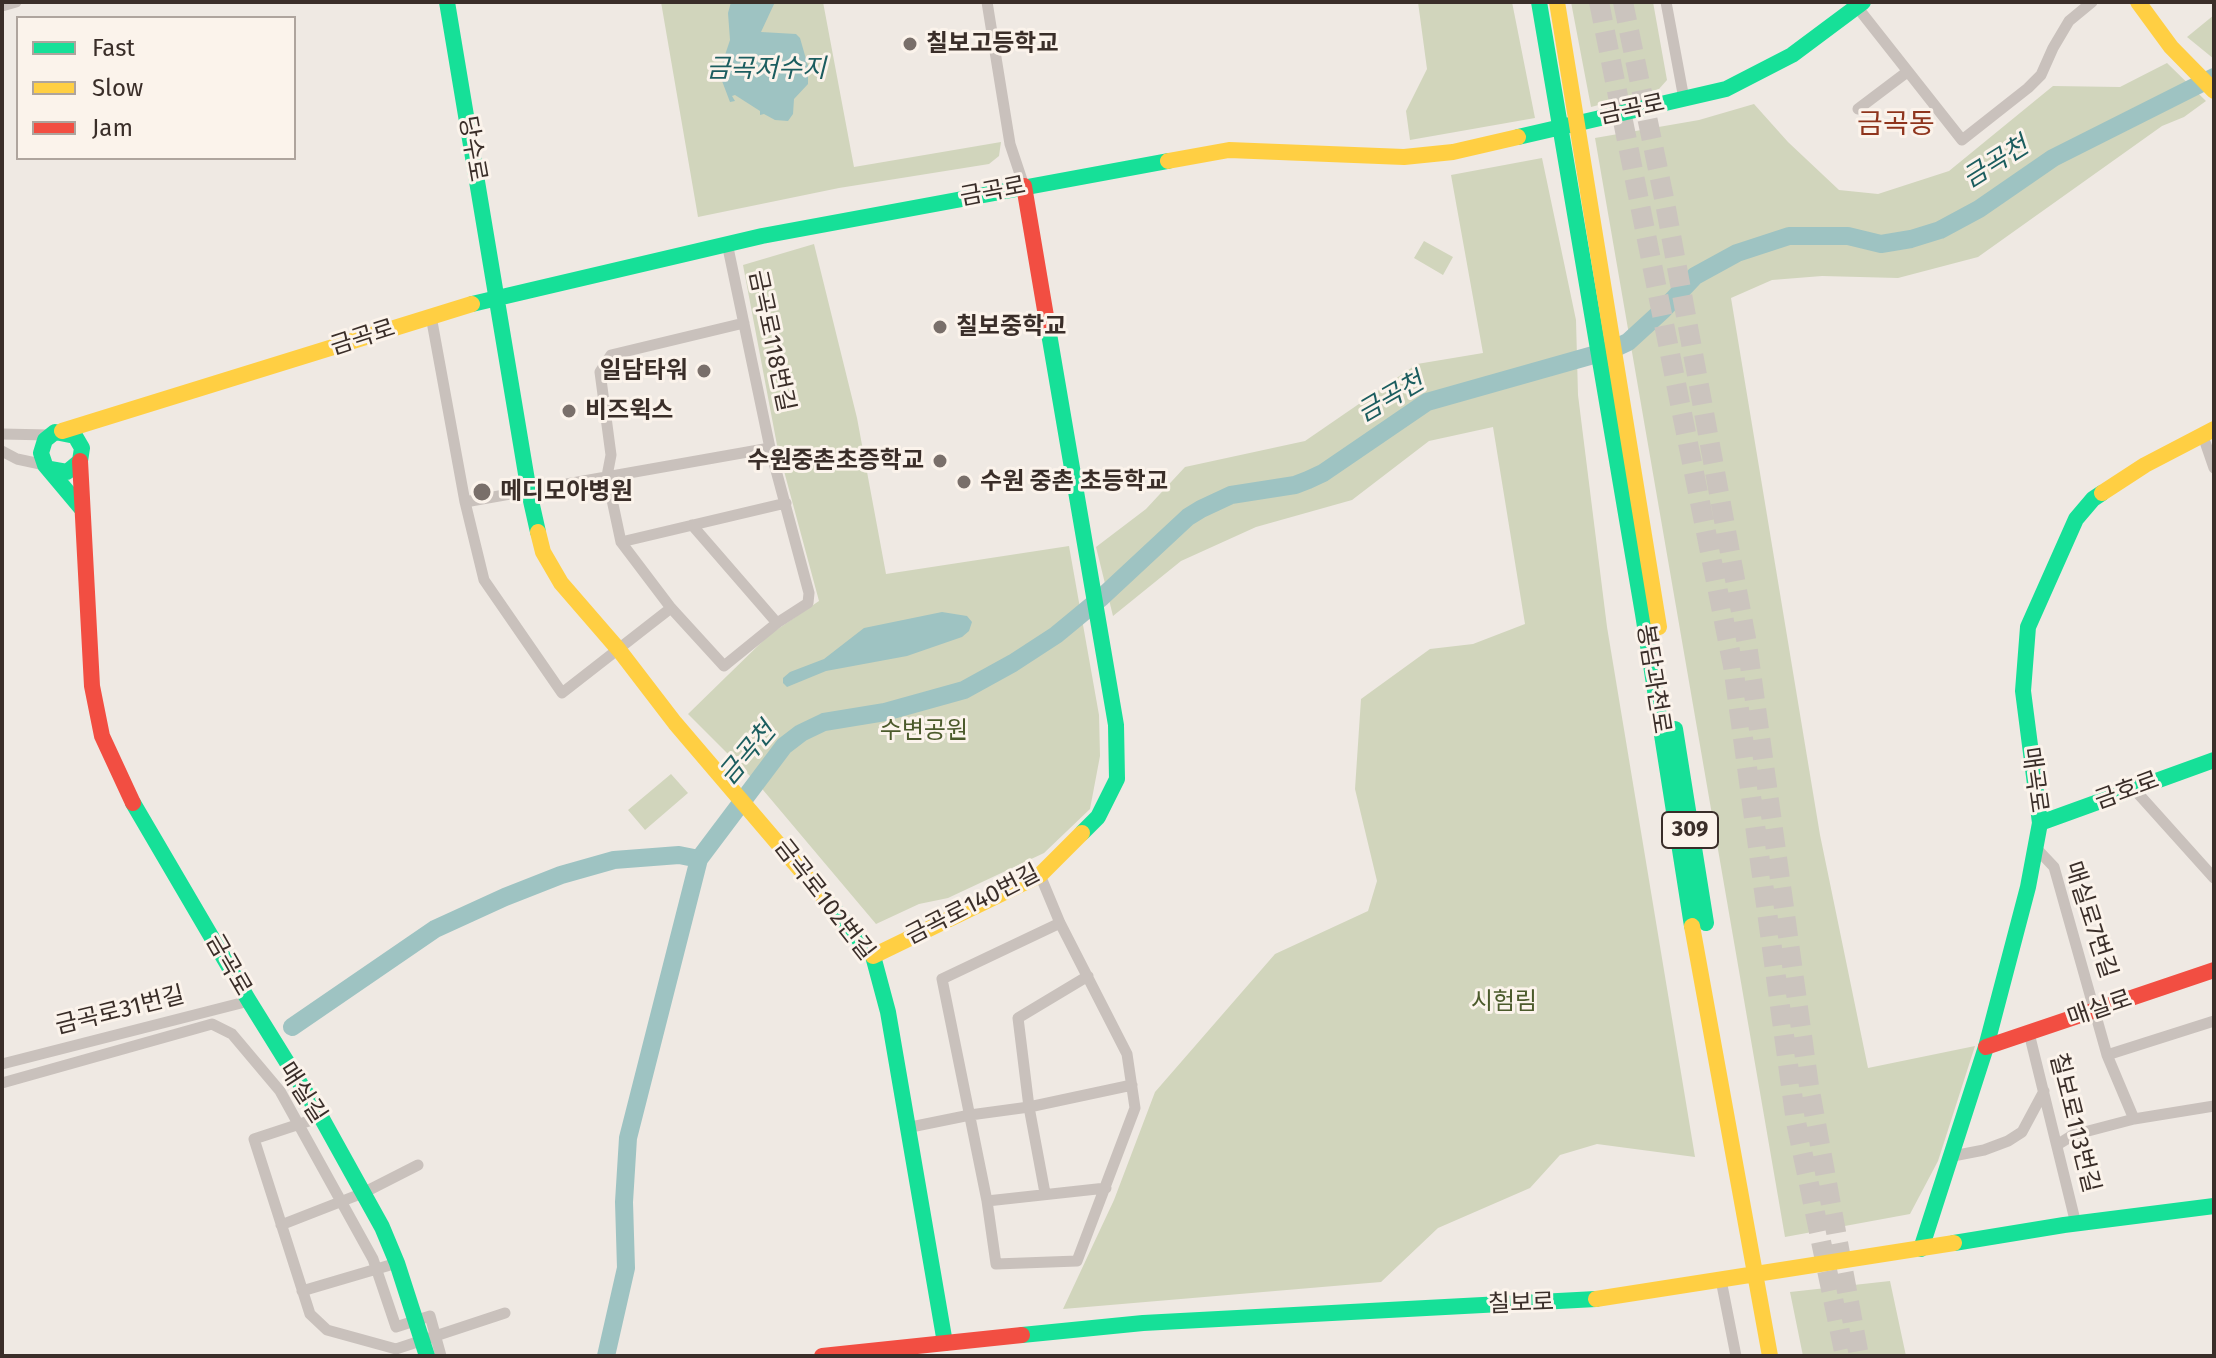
<!DOCTYPE html>
<html>
<head>
<meta charset="utf-8">
<style>
  body { margin:0 }
  #map { position:relative; width:2216px; height:1358px; overflow:hidden; background:#efe9e3; font-family:"Fira Sans",sans-serif }
  canvas { display:block }
  .frame { position:absolute; inset:0; border:4px solid #3a2e29; pointer-events:none }
  .legend { position:absolute; left:16px; top:16px; width:280px; height:144px; box-sizing:border-box; background:#fbf3eb; border:2px solid #aea49d; margin:0; padding:10px 14px; list-style:none; font-size:24px; color:#3a2e29 }
  .legend li { display:flex; align-items:center; gap:16px; height:40px }
  .legend b { width:40px; border:2px solid #aea49d }
</style>
</head>
<body>
<div id="map">
<canvas width="2216" height="1358"></canvas>
<div class="frame"></div>
<ul class="legend">
<li><b style="height:10px;background:#16e098"></b>Fast</li>
<li><b style="height:10px;background:#ffcf43"></b>Slow</li>
<li><b style="height:10px;background:#f24e42"></b>Jam</li>
</ul>
</div>
<script>
const ctx = document.querySelector('canvas').getContext('2d');
ctx.lineJoin = 'round';
function fill(path, color) { ctx.fillStyle = color; ctx.fill(path, 'evenodd'); }
const toPath = rows => new Path2D(rows.map(r => 'M' + r).join(''));
function trace(path, color, width, dash) { ctx.strokeStyle = color; ctx.lineWidth = width; ctx.lineCap = dash ? 'butt' : 'round'; ctx.setLineDash(dash || []); ctx.stroke(path); }
function write(font, color, halo, rows, align = 'center') {
  ctx.font = font + ' "Fira Sans","Noto Sans KR",sans-serif'; ctx.lineWidth = 6; ctx.setLineDash([]); ctx.textBaseline = 'middle'; ctx.strokeStyle = halo; ctx.fillStyle = color; for (const [text, x, y, turn = 0] of rows) {
    ctx.save(); ctx.translate(x, y); ctx.rotate((+turn || 0) * Math.PI / 180); ctx.textAlign = isNaN(turn) ? turn : align; if (halo) ctx.strokeText(text, 0, 0); ctx.fillText(text, 0, 0); ctx.restore();
  }
}
const green = toPath([
  [661,2,823,2,854,167,1001,142,999,156,989,164,839,188,698,217],
  [1418,2,1512,2,1535,118,1410,140,1406,111,1427,69],
  [1571,2,1653,2,1667,80,1659,89,1591,107],
  [2214,15,2214,59,2187,37],
  [2167,63,2206,101,2184,117,2162,126,1978,257,1898,278,1822,276,1772,280,1731,298,1820,835,1868,1068,1975,1046,1938,1161,1910,1214,1785,1237,1595,138,1699,120,1754,104,1788,142,1839,190,1878,194,1949,171,2053,86,2120,87],
  [1542,158,1576,320,1578,395,1607,627,1695,1157,1597,1144,1560,1155,1530,1188,1438,1228,1381,1282,1063,1309,1114,1200,1155,1092,1275,954,1368,911,1377,881,1355,789,1361,699,1430,649,1473,644,1525,624,1493,427,1429,441,1352,500,1256,527,1181,561,1113,616,1096,547,1146,509,1185,467,1305,441,1417,364,1483,353,1451,175],
  [1424,241,1453,257,1443,275,1414,258],
  [814,244,857,418,886,574,1069,546,1099,715,1100,756,1090,809,1044,853,948,898,919,904,876,924,758,784,688,714,769,635,819,601,777,445,743,265],
  [671,774,688,793,645,830,628,810],
  [1890,1281,1906,1356,1803,1356,1790,1292]
]);
const water = toPath([
  [731,2,775,2,761,32,796,34,800,38,808,66,808,84,794,99,793,114,788,121,775,120,764,114,760,115,760,111,735,95,732,96,735,101,730,102,719,73,730,40,728,13],
  [942,612,967,616,972,622,969,631,962,637,907,656,826,671,787,687,783,683,783,678,790,672,824,659,864,628]
]);
const river = toPath([
  [292,1027,435,929,505,897,561,875,614,860,679,855,699,859],
  [606,1356,626,1268,624,1202,628,1138,699,859,784,746,801,733,824,722,885,712,964,690,1013,663,1056,635,1102,597,1188,517,1201,509,1231,495,1295,485,1308,480,1323,473,1427,402,1611,350,1628,342,1663,310,1695,276,1737,253,1789,236,1848,236,1881,244,1911,239,1940,230,1979,209,2053,158,2214,77]
]);
const highwayTunnel = toPath([
  [1599,2,1733,666,1796,1122,1845,1356],
  [1623,2,1665,203,1747,644,1809,1086,1859,1356]
]);
const street = toPath([
  [987,2,1010,144,1024,186],
  [1666,2,1684,99],
  [1854,3,1962,140,2028,88,2041,75,2053,48,2069,21,2092,2],
  [2,6,16,2],
  [1858,109,1907,72],
  [727,243,770,448,809,593,808,603,777,623,724,666,671,608,621,542,607,476,611,455,600,372,611,355,744,323],
  [431,316,465,502,484,580,562,693,671,608],
  [2,434,49,435],
  [2203,436,2214,468],
  [2,451,17,459,45,465],
  [465,502,770,448],
  [692,525,777,623],
  [621,542,786,503],
  [2134,789,2214,878],
  [2035,847,2054,867,2107,1055,2134,1119],
  [1040,875,1060,923,1127,1054,1135,1108,1077,1261,996,1264,987,1201,942,979,1060,923],
  [1088,976,1018,1018,1029,1107,1132,1085],
  [2029,1033,2076,1224],
  [2107,1055,2214,1021],
  [2,1064,249,1001],
  [2,1083,212,1024,232,1034,280,1091,373,1259,396,1327,430,1316,441,1356],
  [321,1117,254,1139,310,1314,327,1330,396,1349,505,1313],
  [906,1128,970,1115,1029,1107,1045,1193],
  [2057,1145,2073,1135,2134,1119,2214,1106],
  [1953,1156,1984,1150,2008,1141,2022,1132,2044,1091],
  [987,1201,1106,1188],
  [281,1225,363,1193,418,1165],
  [1721,1280,1736,1356],
  [302,1291,397,1263]
]);
const fast = toPath([
  [447,2,529,492,538,532],
  [1539,2,1643,614,1692,926],
  [1518,137,1726,89,1792,55,1863,2],
  [472,304,762,236,1168,161],
  [1047,322,1116,725,1117,779,1098,817,1082,833],
  [50,469,67,472,80,461,82,448,75,436,55,432,45,440,41,453,45,465,82,509],
  [1675,729,1706,923],
  [133,803,249,1001,321,1117,382,1227,397,1263,427,1356],
  [2040,823,2214,760],
  [827,901,873,956,888,1012,945,1343],
  [1954,1243,2064,1225,2214,1206],
  [1921,1249,1986,1047,2028,887,2040,823,2023,691,2028,627,2076,519,2093,499,2102,493],
  [1022,1335,1143,1323,1596,1299]
]);
const slow = toPath([
  [1557,2,1659,627],
  [2138,2,2171,47,2214,91],
  [1168,161,1229,150,1404,157,1453,152,1518,137],
  [62,431,472,304],
  [2102,493,2145,465,2214,429],
  [538,532,543,552,561,583,619,650,675,723,827,901],
  [1692,926,1770,1356],
  [873,956,1040,875,1082,833],
  [1596,1299,1954,1243]
]);
const jam = toPath([
  [1024,186,1047,322],
  [80,461,92,686,102,736,133,803],
  [1986,1047,2214,970],
  [822,1356,1022,1335]
]);
const markers = [
  [910,44,8,"#796f6a"],
  [940,327,8,"#796f6a"],
  [704,371,8,"#796f6a"],
  [569,411,8,"#796f6a"],
  [940,461,8,"#796f6a"],
  [964,482,8,"#796f6a"],
  [482,492,10,"#796f6a"]
];
const shields = [
  [1690,830,56]
];
const shieldNames = [
  ["309",1690,830]
];
const poiNames = [
  ["칠보고등학교",926,44],
  ["칠보중학교",956,327],
  ["일담타워",688,371,"right"],
  ["비즈윅스",585,411],
  ["수원중촌초증학교",924,461,"right"],
  ["수원 중촌 초등학교",980,482],
  ["메디모아병원",500,492]
];
const streetNames = [
  ["금곡로",1632,110,-12],
  ["당수로",472,149,80],
  ["금곡로",993,192,-11],
  ["금곡로",363,338,-18],
  ["금곡로118번길",771,341,78],
  ["봉담과천로",1653,679,81],
  ["매곡로",2034,780,82],
  ["금호로",2127,791,-20],
  ["금곡로102번길",824,900,52],
  ["금곡로140번길",973,905,-27],
  ["매실로7번길",2090,920,72],
  ["금곡로",228,965,60],
  ["매실로",2100,1009,-19],
  ["금곡로31번길",120,1011,-14],
  ["매실길",302,1093,57],
  ["칠보로113번길",2074,1123,76],
  ["칠보로",1521,1304,-2]
];
const parkNames = [
  ["수변공원",924,731],
  ["시험림",1504,1002]
];
const waterNames = [
  ["금곡저수지",766,70],
  ["금곡천",1996,163,-32],
  ["금곡천",1391,398,-30],
  ["금곡천",748,754,-50]
];
const quarterNames = [
  ["금곡동",1896,125]
];
fill(green, '#d1d5bc');
fill(water, '#9ec3c2');
trace(river, '#9ec3c2', 18);
trace(highwayTunnel, '#cbc4be', 20, [20, 10]);
trace(street, '#c9c1bc', 11);
trace(fast, '#16e098', 16);
trace(slow, '#ffcf43', 16);
trace(jam, '#f24e42', 16);
for (const [x, y, r, color] of markers) { const dot = new Path2D(); dot.arc(x, y, r, 0, 2 * Math.PI); ctx.fillStyle = color; ctx.fill(dot); trace(dot, '#fbf3eb', 3); }
for (const [x, y, w] of shields) { const box = new Path2D(); box.roundRect(x - w / 2, y - 18, w, 36, 6); ctx.fillStyle = '#fbf3eb'; ctx.fill(box); trace(box, '#3a2e29', 2); }
write('bold 22px', '#3a2e29', null, shieldNames);
write('bold 24px', '#3a2e29', '#fbf3eb', poiNames, 'left');
write('24px', '#3a2e29', '#fbf3eb', streetNames);
write('24px', '#4b5a2b', '#fbf3eb', parkNames);
write('italic 26px', '#1b5d5f', '#fbf3eb', waterNames);
write('28px', '#8f341c', '#fbf3eb', quarterNames);
</script>
</body>
</html>
